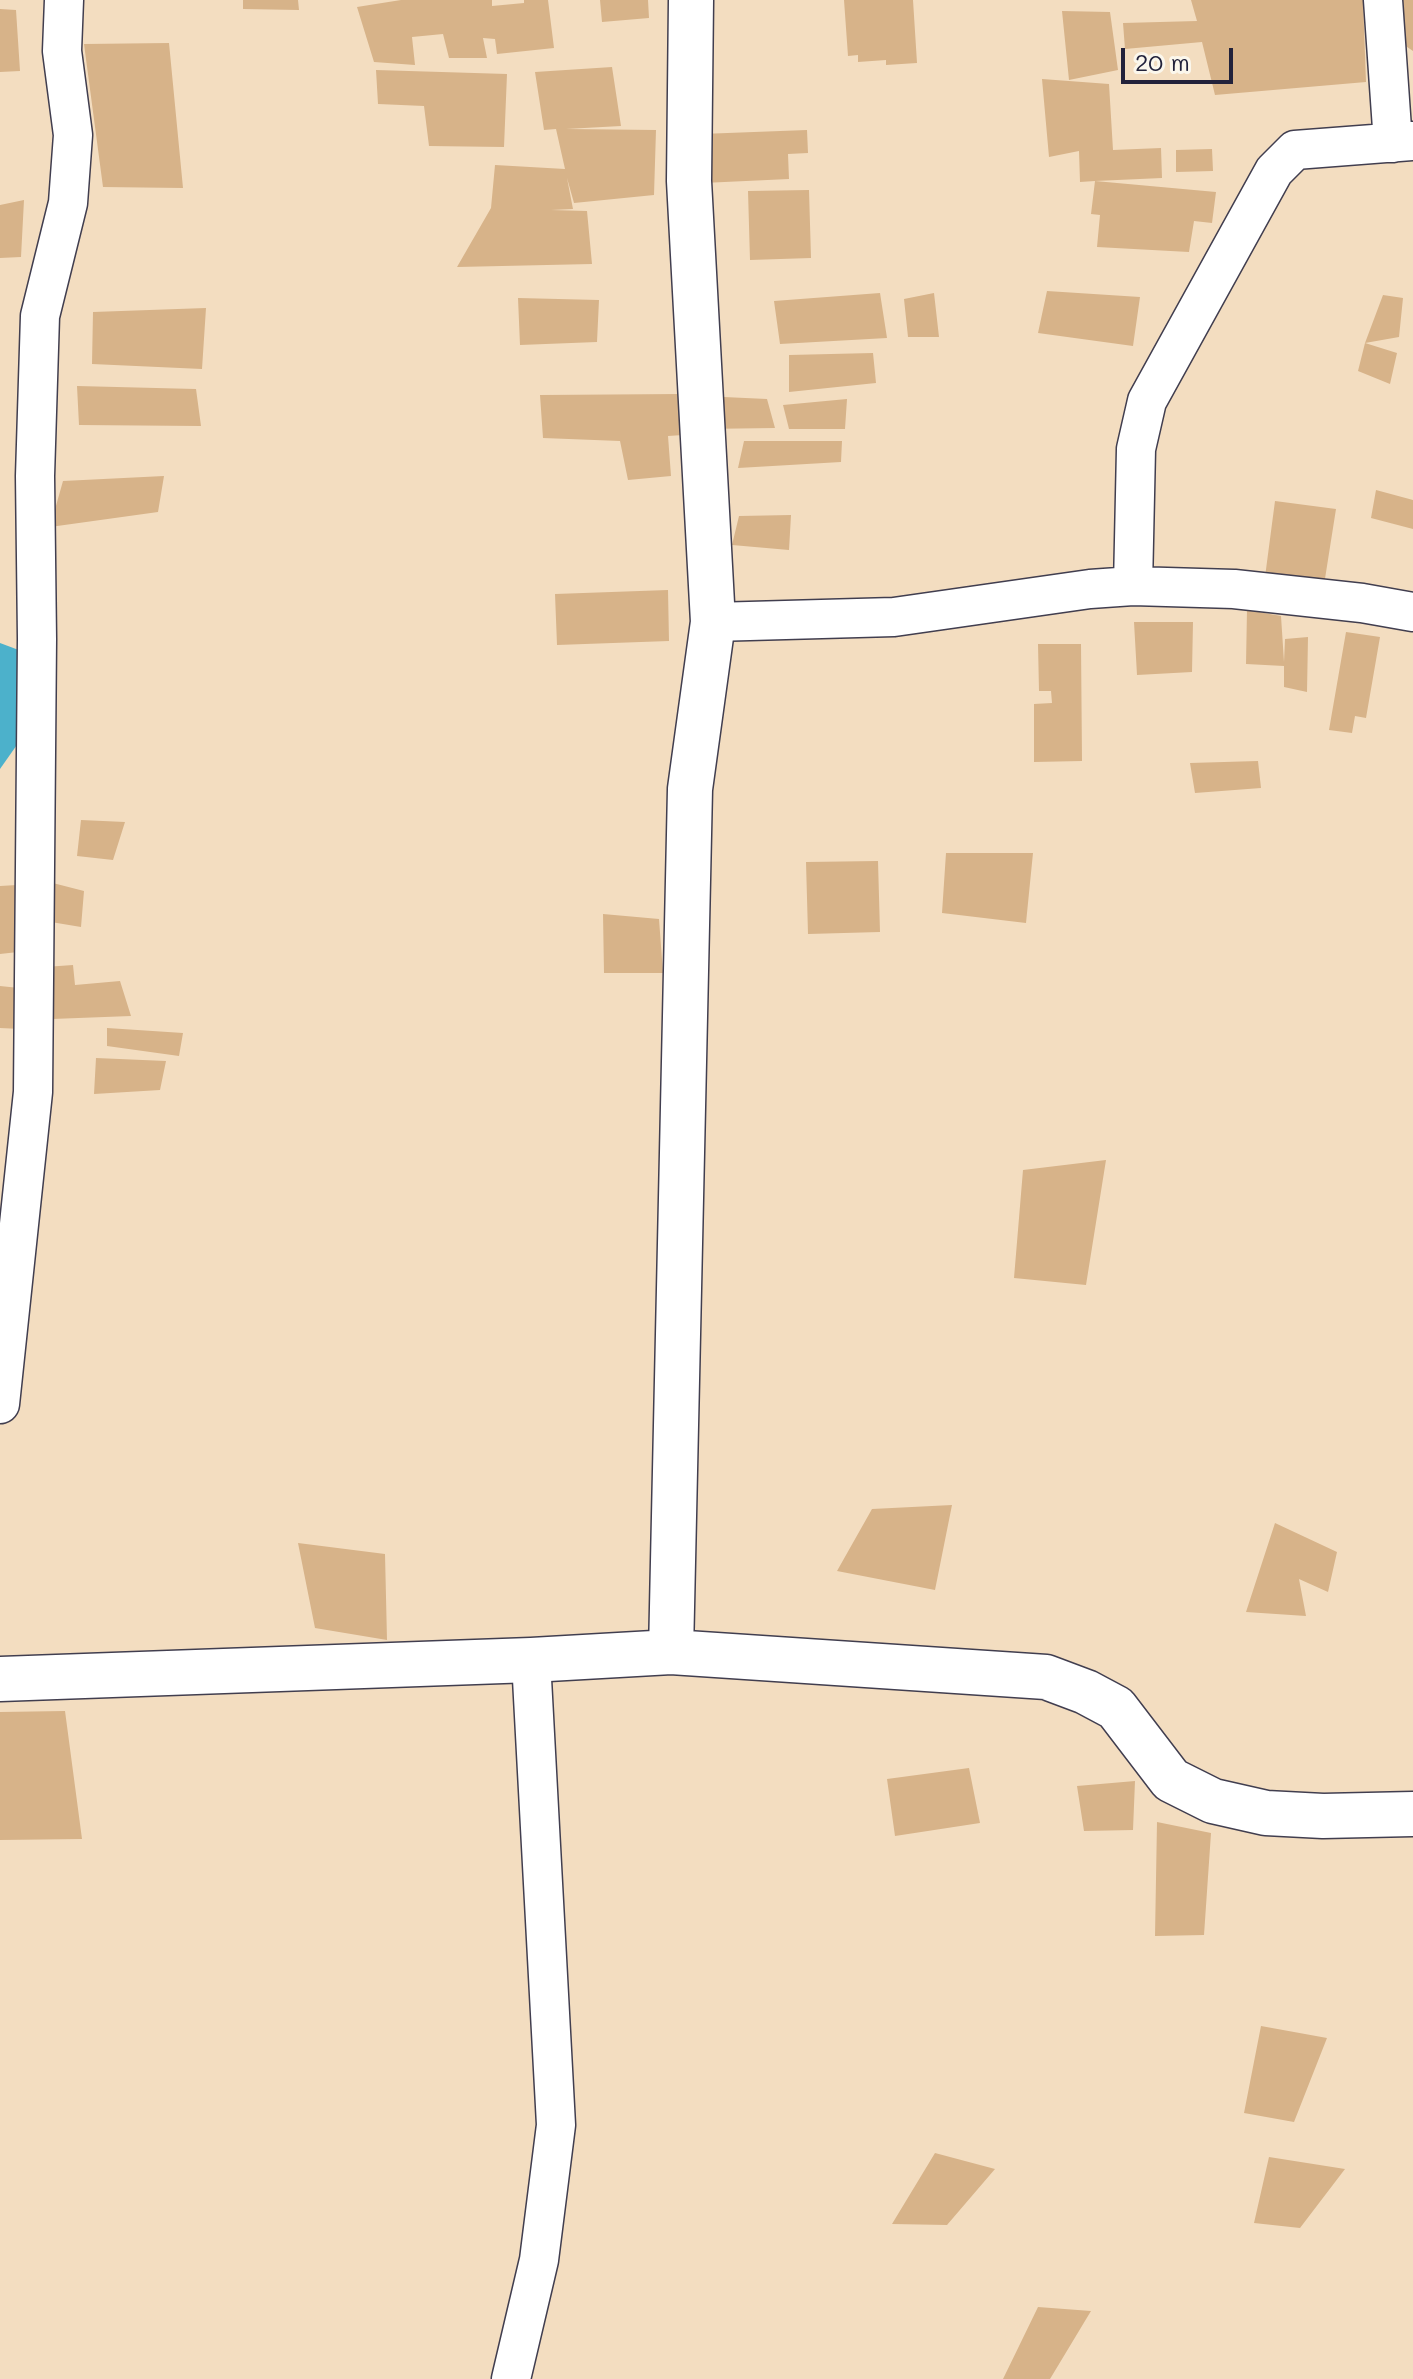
<!DOCTYPE html>
<html>
<head>
<meta charset="utf-8">
<style>
  body { margin:0 }
  #map { position:relative; width:1413px; height:2379px; overflow:hidden; background:#f3ddc0; font-family:Mali,sans-serif }
  canvas { display:block }
  .scale { position:absolute; left:1121px; top:48px; width:112px; height:36px; box-sizing:border-box; border:4px solid #22223b; border-top:0; padding-left:10px; font-size:24px; line-height:28px; white-space:nowrap; color:#22223b; -webkit-text-stroke:6px #fbf7ec; paint-order:stroke }
</style>
</head>
<body>
<div id="map">
<canvas width="1413" height="2379"></canvas>
<div class="scale">20 m</div>
</div>
<script>
const ctx = document.querySelector('canvas').getContext('2d');
ctx.lineJoin = 'round';
function fill(path, color) { ctx.fillStyle = color; ctx.fill(path, 'evenodd'); }
const toPath = rows => new Path2D(rows.map(r => 'M' + r).join(''));
function trace(path, color, width, dash) { ctx.strokeStyle = color; ctx.lineWidth = width; ctx.lineCap = dash ? 'butt' : 'round'; ctx.setLineDash(dash || []); ctx.stroke(path); }
const water = toPath([
  [0,643,24,652,26,732,0,769]
]);
const building = toPath([
  [243,0,298,0,299,10,243,9],
  [401,0,492,0,492,6,524,3,524,0,548,0,554,48,497,54,495,39,483,38,487,58,449,58,443,34,412,37,415,65,374,62,357,7],
  [600,0,648,0,649,18,602,22],
  [844,0,913,0,917,63,886,65,886,60,858,62,858,55,848,56],
  [1191,0,1363,0,1366,82,1215,95,1202,42,1125,49,1123,23,1197,21],
  [1389,0,1413,0,1413,51,1391,36],
  [0,9,16,10,20,71,0,72],
  [1062,11,1110,12,1118,70,1069,80],
  [169,43,183,188,103,187,84,44],
  [612,67,621,126,566,129,656,130,654,195,574,203,567,178,573,209,551,210,587,211,592,264,457,267,491,208,495,165,565,169,556,129,544,130,535,72],
  [376,70,507,74,504,147,429,146,424,106,378,104],
  [1042,79,1109,84,1113,150,1161,148,1162,178,1095,181,1216,192,1212,223,1194,221,1189,252,1097,247,1100,215,1091,214,1095,181,1080,182,1079,151,1049,157],
  [807,130,808,153,788,154,789,179,703,183,701,134],
  [1212,149,1213,171,1176,172,1176,150],
  [809,190,811,258,750,260,748,191],
  [24,200,21,257,0,258,0,205],
  [1047,291,1140,297,1133,346,1038,333],
  [880,293,887,338,780,344,774,301],
  [934,293,939,337,908,337,904,299],
  [1383,295,1403,298,1399,337,1365,343],
  [518,298,599,300,597,342,520,345],
  [206,308,202,369,92,364,93,312],
  [1365,343,1397,353,1390,384,1358,371],
  [873,353,876,383,789,392,789,355],
  [77,386,196,389,201,426,79,425],
  [680,394,683,435,668,436,671,476,628,480,620,441,543,438,540,395],
  [702,396,767,399,775,428,703,429],
  [847,399,845,429,789,429,783,405],
  [744,441,842,441,841,462,738,468],
  [164,476,158,512,50,527,63,481],
  [1376,490,1413,500,1413,529,1371,518],
  [1275,501,1336,509,1324,585,1265,577],
  [791,515,789,550,732,545,739,516],
  [668,590,669,641,557,645,555,594],
  [1247,610,1281,616,1284,662,1285,639,1308,637,1307,692,1284,687,1284,666,1246,664],
  [1134,622,1193,622,1192,672,1137,675],
  [1346,632,1380,637,1366,718,1355,716,1352,733,1329,730],
  [1038,644,1081,644,1082,761,1034,762,1034,704,1052,703,1051,691,1039,691],
  [1258,761,1261,788,1195,793,1190,763],
  [81,820,125,822,113,860,77,856],
  [946,853,1033,853,1026,923,942,913],
  [878,861,880,932,808,934,806,862],
  [45,881,84,891,81,927,51,922],
  [17,885,18,952,0,954,0,886],
  [603,914,659,919,663,973,604,973],
  [73,965,75,985,120,981,131,1016,52,1019,45,967],
  [0,986,19,988,21,1029,0,1028],
  [107,1028,183,1033,179,1056,107,1046],
  [96,1058,166,1061,160,1090,94,1094],
  [1106,1160,1086,1285,1014,1278,1023,1170],
  [952,1505,935,1590,837,1571,872,1509],
  [1275,1523,1337,1552,1328,1592,1299,1579,1306,1616,1246,1612],
  [298,1543,385,1554,387,1640,315,1628],
  [65,1711,82,1839,0,1840,0,1712],
  [969,1768,980,1823,895,1836,887,1779],
  [1135,1781,1133,1830,1084,1831,1077,1786],
  [1157,1822,1211,1833,1204,1935,1155,1936],
  [1261,2026,1327,2038,1294,2122,1244,2113],
  [935,2153,995,2169,947,2225,892,2224],
  [1269,2157,1345,2169,1300,2228,1254,2223],
  [1038,2307,1091,2311,1050,2379,1003,2379]
]);
const minor = toPath([
  [1383,0,1393,143],
  [1133,586,1136,449,1147,401,1274,171,1295,150,1413,141],
  [713,622,894,617,1090,589,1133,586,1234,589,1362,603,1413,612],
  [0,1404,33,1092,37,639,35,476,40,316,68,203,73,135,62,51,64,0],
  [511,2379,539,2260,556,2125,531,1660]
]);
const tertiary = toPath([
  [671,1652,690,789,713,622,689,181,691,0],
  [0,1679,531,1660,671,1652,1046,1677,1086,1692,1116,1708,1171,1780,1213,1801,1266,1813,1323,1816,1413,1814]
]);
fill(water, '#4cb1cb');
fill(building, '#d7b389');
trace(minor, '#413e4f', 41);
trace(tertiary, '#413e4f', 47);
trace(minor, '#fff', 38);
trace(tertiary, '#fff', 44);
</script>
</body>
</html>
